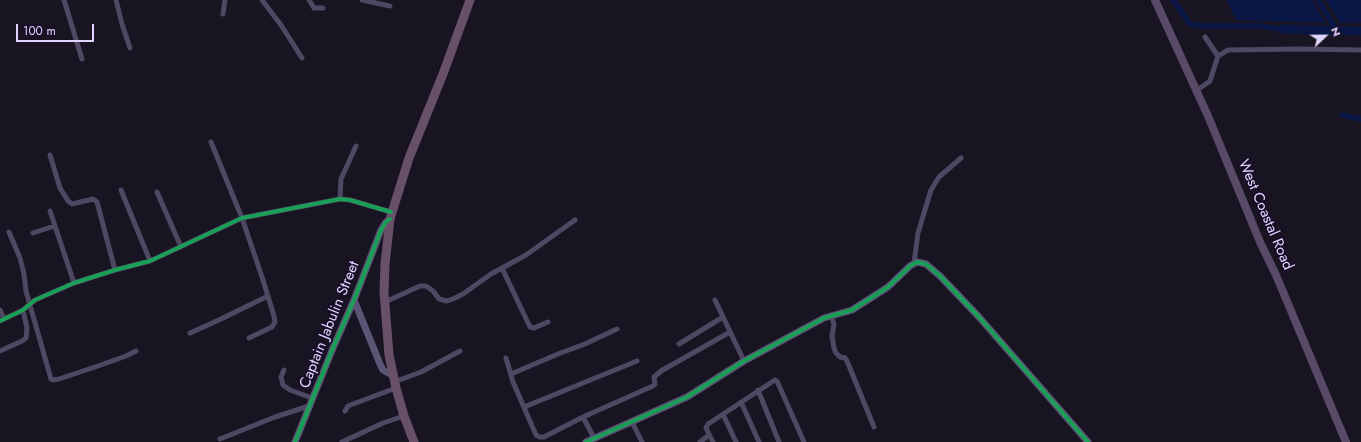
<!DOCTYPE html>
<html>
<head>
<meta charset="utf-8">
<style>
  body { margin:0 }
  #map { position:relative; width:1361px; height:442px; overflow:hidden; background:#191422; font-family:Jost,sans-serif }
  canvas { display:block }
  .north { position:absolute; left:1305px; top:16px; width:40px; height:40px; -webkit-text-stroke:3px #170e28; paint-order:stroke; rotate:68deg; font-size:11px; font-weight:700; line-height:16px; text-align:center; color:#e0d5ff }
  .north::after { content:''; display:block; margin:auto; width:14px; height:18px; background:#e0d5ff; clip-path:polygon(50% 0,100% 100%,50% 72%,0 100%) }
  .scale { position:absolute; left:16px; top:24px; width:78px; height:18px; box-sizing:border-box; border:2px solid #e0d5ff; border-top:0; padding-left:5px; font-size:12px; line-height:14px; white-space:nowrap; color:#e0d5ff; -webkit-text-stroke:3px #170e28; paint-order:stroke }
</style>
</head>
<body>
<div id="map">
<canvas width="1361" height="442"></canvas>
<div class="north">N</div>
<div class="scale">100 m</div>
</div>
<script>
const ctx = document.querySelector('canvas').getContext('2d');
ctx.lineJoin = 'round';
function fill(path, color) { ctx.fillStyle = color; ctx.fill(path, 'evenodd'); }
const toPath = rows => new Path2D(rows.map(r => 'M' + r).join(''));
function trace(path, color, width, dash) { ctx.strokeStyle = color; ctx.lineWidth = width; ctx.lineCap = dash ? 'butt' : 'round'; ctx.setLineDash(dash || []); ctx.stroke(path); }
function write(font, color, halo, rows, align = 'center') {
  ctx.font = font + ' Jost,sans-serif'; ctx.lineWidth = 3.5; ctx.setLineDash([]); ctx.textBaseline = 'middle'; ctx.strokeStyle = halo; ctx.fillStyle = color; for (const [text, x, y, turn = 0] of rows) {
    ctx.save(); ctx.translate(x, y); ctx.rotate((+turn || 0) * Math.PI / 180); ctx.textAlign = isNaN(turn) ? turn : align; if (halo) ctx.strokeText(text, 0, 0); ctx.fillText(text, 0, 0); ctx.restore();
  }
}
const water = toPath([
  [1227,0,1312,0,1326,23,1236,20],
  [1326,0,1361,0,1361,23,1340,23]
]);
const canal = toPath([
  [1173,0,1190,24,1200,26,1259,26,1281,29],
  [1318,0,1337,31],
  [1342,115,1361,119]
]);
const river = toPath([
  [1281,29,1361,31]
]);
const street = toPath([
  [64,0,82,59],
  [116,0,122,24,130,48],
  [262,0,281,25,302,58],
  [309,0,314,8,323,8],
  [362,0,390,6],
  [223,14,225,0],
  [1205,37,1218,56],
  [1196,91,1210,81,1218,56,1228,50,1299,49,1361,50],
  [211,142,242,218,262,277,274,316,275,322,272,327,249,338],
  [50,155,60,188,68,201,72,204,93,199,97,202,115,270],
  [121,190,150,261],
  [157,192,181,247],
  [340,199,341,179,356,146],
  [50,211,74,283],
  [9,232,20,258,24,274,26,291,51,379,53,380,59,379,98,366,126,356,136,351],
  [33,233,54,226],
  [914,263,918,233,931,190,939,177,961,158],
  [502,268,530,327,534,328,548,322],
  [715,300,744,361],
  [385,302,420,286,426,286,433,291,439,299,447,301,453,299,463,294,491,274,526,255,575,220],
  [0,310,4,319],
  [831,315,834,324,832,336,834,348,836,353,840,357,845,358,847,361,874,427],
  [0,321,23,310,35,300,74,283,115,270,150,261,242,218,340,199,350,200,391,212],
  [190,333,221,319,268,296],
  [679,344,723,317],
  [0,351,22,341,26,338,27,328,23,310],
  [506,358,513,382,536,435,540,437,544,437,583,417,653,386,655,384,654,377,661,371,730,332],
  [284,370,281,377,283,385,290,390,312,398],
  [511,374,558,354,585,344,617,329],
  [394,382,421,372,460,351],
  [758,390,779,442],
  [741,402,759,442],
  [524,407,637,361],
  [345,411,348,406,353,404,396,388],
  [723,414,736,442],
  [583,417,594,438],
  [632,422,642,442],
  [220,439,275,417,309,406],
  [342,442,383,423,404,416],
  [700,442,709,435],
  [713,442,706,428,708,424,775,380,777,381,804,442]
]);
const secondary = toPath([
  [354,300,380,364,383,370,392,375],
  [295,442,333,348,354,300,381,230,386,222,390,219],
  [586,442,687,397,744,361,824,318,852,310,888,287,910,266,917,262,926,264,940,276,979,317,1088,442]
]);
const primary = toPath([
  [1155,0,1208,116,1260,242,1276,275,1346,442]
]);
const highway = toPath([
  [414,442,404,416,396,388,389,355,384,292,385,264,390,219,409,158,443,74,470,0]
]);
const cycleway = toPath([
  [0,321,23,310,35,300,74,283,115,270,150,261,242,218,340,199,350,200,391,212],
  [295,442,333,348,354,300,381,230,386,222,390,219],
  [586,442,687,397,744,361,824,318,852,310,888,287,910,266,917,262,926,264,940,276,979,317,1088,442]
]);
const streetNames = [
  ["West Coastal Road",1265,215,67],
  ["Captain Jabulin Street",330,325,-68]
];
fill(water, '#091545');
trace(canal, '#091545', 5.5);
trace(river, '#091545', 9);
trace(street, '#4e4863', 5);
trace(secondary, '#5c5576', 7);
trace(primary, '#594a68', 8);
trace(highway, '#685068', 9);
trace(cycleway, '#1a9f57', 4);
write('15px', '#e0d5ff', '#170e28', streetNames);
</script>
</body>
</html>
